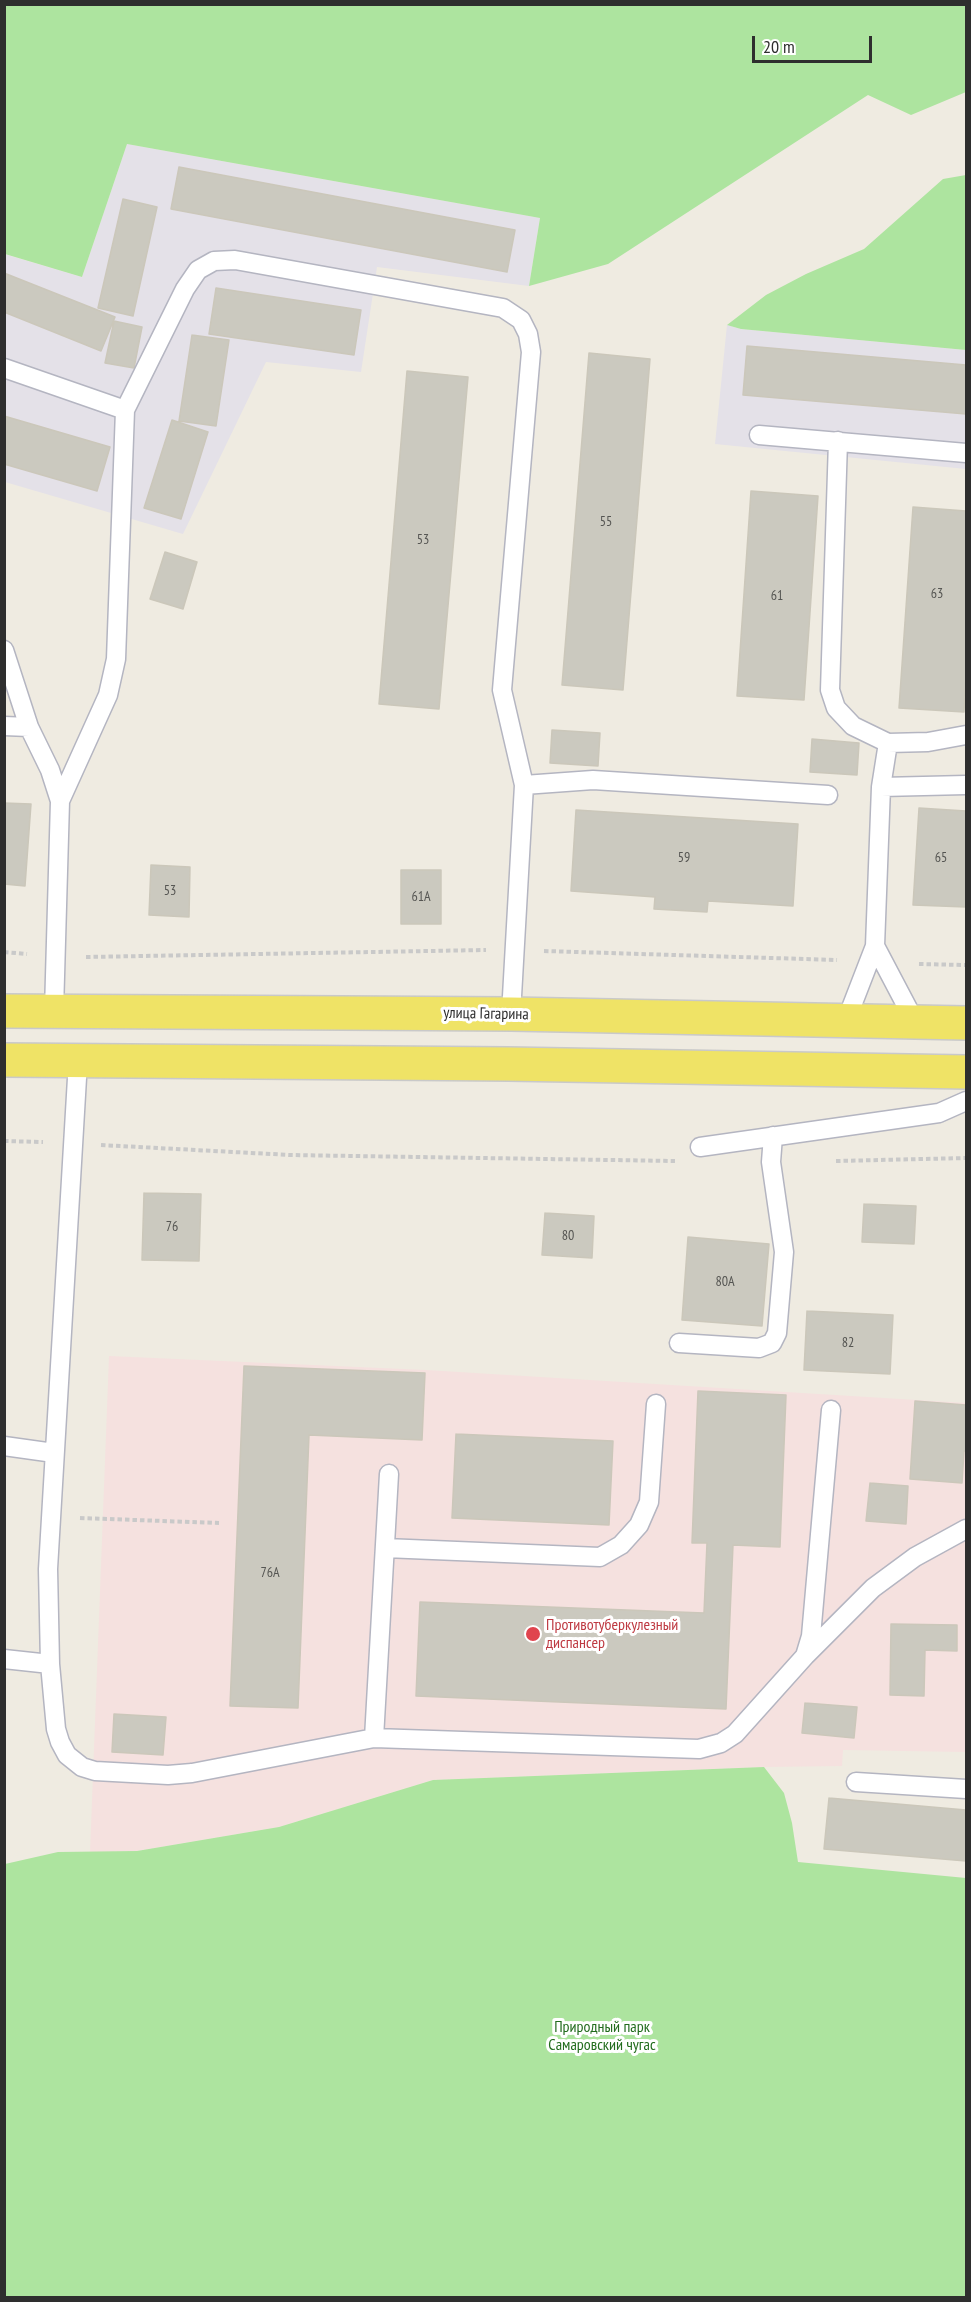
<!DOCTYPE html>
<html>
<head>
<meta charset="utf-8">
<style>
  body { margin:0 }
  #map { position:relative; width:971px; height:2302px; overflow:hidden; background:#efebe1; font-family:"PT Sans Narrow",sans-serif }
  canvas { display:block }
  .frame { position:absolute; inset:0; border:6px solid #2e2e2e; pointer-events:none }
  .scale { position:absolute; left:752px; top:36px; width:120px; height:27px; box-sizing:border-box; border:3px solid #2e2e2e; border-top:0; padding-left:8px; font-size:18px; line-height:21px; white-space:nowrap; color:#2e2e2e; -webkit-text-stroke:4px #fff; paint-order:stroke }
</style>
</head>
<body>
<div id="map">
<canvas width="971" height="2302"></canvas>
<div class="frame"></div>
<div class="scale">20 m</div>
</div>
<script>
const ctx = document.querySelector('canvas').getContext('2d');
ctx.lineJoin = 'round';
function fill(path, color) { ctx.fillStyle = color; ctx.fill(path, 'evenodd'); }
const toPath = rows => new Path2D(rows.map(r => 'M' + r).join(''));
function trace(path, color, width, dash) { ctx.strokeStyle = color; ctx.lineWidth = width; ctx.lineCap = dash ? 'butt' : 'round'; ctx.setLineDash(dash || []); ctx.stroke(path); }
function write(font, color, halo, rows, align = 'center') {
  ctx.font = font + ' "PT Sans Narrow",sans-serif'; ctx.lineWidth = 6; ctx.setLineDash([]); ctx.textBaseline = 'middle'; ctx.strokeStyle = halo; ctx.fillStyle = color; for (const [text, x, y, turn = 0] of rows) {
    ctx.save(); ctx.translate(x, y); ctx.rotate((+turn || 0) * Math.PI / 180); ctx.textAlign = isNaN(turn) ? turn : align; if (halo) ctx.strokeText(text, 0, 0); ctx.fillText(text, 0, 0); ctx.restore();
  }
}
const industrial = toPath([
  [127,144,540,218,529,286,377,267,361,372,266,362,183,534,5,482,4,254,82,277],
  [727,325,741,329,966,350,966,469,715,444]
]);
const medical = toPath([
  [109,1356,426,1370,966,1403,966,1752,843,1750,842,1766,764,1767,433,1780,279,1827,137,1851,90,1853]
]);
const green = toPath([
  [4,5,966,5,966,92,911,115,868,95,608,264,529,286,540,218,127,144,82,277,5,254],
  [966,175,966,350,741,329,727,325,766,295,806,274,864,249,943,179],
  [764,1767,784,1793,792,1823,798,1862,966,1878,966,2297,5,2297,5,1864,58,1852,137,1851,279,1827,433,1780]
]);
const building = toPath([
  [179,167,515,230,507,272,171,209,179,167],
  [123,199,157,207,133,316,98,308,123,199],
  [4,273,115,317,101,351,4,312,4,273],
  [216,288,361,310,354,355,209,334,216,288],
  [114,321,142,327,134,368,105,363,114,321],
  [192,335,229,340,216,426,179,421,192,335],
  [747,346,966,365,966,414,743,395,747,346],
  [589,353,650,359,623,690,562,685,589,353],
  [407,371,468,377,439,709,379,704,407,371],
  [4,416,110,447,97,491,4,464,4,416],
  [172,420,208,432,181,519,144,508,172,420],
  [751,491,818,496,804,700,737,696,751,491],
  [913,507,966,511,966,678,964,712,899,708,913,507],
  [165,552,197,562,183,609,150,599,165,552],
  [552,730,600,733,598,766,550,763,552,730],
  [812,739,859,743,857,775,810,772,812,739],
  [4,803,31,804,25,886,4,884,4,803],
  [919,808,966,811,966,907,913,905,919,808],
  [576,810,798,824,793,906,708,901,707,912,654,909,655,897,571,891,576,810],
  [151,865,190,867,189,917,149,915,151,865],
  [401,870,441,870,441,924,401,924,401,870],
  [144,1193,201,1194,199,1261,142,1260,144,1193],
  [864,1204,916,1206,914,1244,862,1242,864,1204],
  [545,1213,594,1216,592,1258,542,1255,545,1213],
  [688,1237,769,1244,762,1326,682,1320,688,1237],
  [807,1311,893,1315,890,1374,804,1370,807,1311],
  [244,1366,425,1373,422,1440,309,1435,298,1708,230,1706,244,1366],
  [698,1391,786,1395,780,1547,733,1545,726,1709,416,1696,420,1602,704,1613,707,1543,692,1543,698,1391],
  [915,1401,966,1405,966,1451,964,1451,962,1483,910,1479,915,1401],
  [456,1434,613,1441,609,1525,452,1518,456,1434],
  [870,1483,908,1486,906,1524,866,1521,870,1483],
  [891,1624,957,1625,957,1651,925,1650,924,1696,890,1695,891,1624],
  [805,1703,857,1707,854,1738,802,1733,805,1703],
  [114,1714,166,1717,163,1755,112,1752,114,1714],
  [829,1798,966,1810,966,1861,824,1849,829,1798]
]);
const path = toPath([
  [544,951,837,960],
  [4,952,27,954],
  [86,957,486,950],
  [919,964,966,965],
  [4,1141,43,1142],
  [101,1145,290,1155,675,1161],
  [836,1161,966,1158],
  [80,1518,219,1523]
]);
const service = toPath([
  [4,368,125,410,116,659,108,695,60,801,54,1011],
  [125,410,185,289,198,270,214,261,235,260,503,308,521,320,528,334,531,352,502,690,524,785,511,1014],
  [759,435,966,453],
  [838,441,830,690,836,708,853,726,888,743,881,787,875,946,846,1021],
  [4,650,29,727],
  [4,726,29,727,50,770,60,801],
  [888,743,928,742,966,735],
  [524,785,593,780,828,795],
  [881,787,966,785],
  [875,946,915,1022],
  [78,1061,48,1569,50,1664,56,1729,60,1742,67,1755,82,1767,95,1771,168,1775,192,1773,374,1738,699,1749,721,1743,735,1734,805,1656,811,1636,831,1410],
  [700,1147,939,1113,966,1101],
  [679,1343,759,1348,772,1343,777,1333,784,1252,771,1162,773,1136],
  [4,1446,54,1453],
  [385,1548,600,1557,621,1545,639,1525,649,1502,656,1404],
  [806,1655,873,1588,915,1557,966,1529],
  [4,1659,50,1664],
  [374,1738,389,1474],
  [856,1782,966,1789]
]);
const primary = toPath([
  [4,1011,511,1014,966,1023],
  [4,1060,508,1064,966,1072]
]);
const markers = [
  [533,1634,8,"#e0444e"]
];
const numberNames = [
  ["55",606,522],
  ["53",423,540],
  ["63",937,594],
  ["61",777,596],
  ["59",684,858],
  ["65",941,858],
  ["53",170,891],
  ["61А",421,897],
  ["76",172,1227],
  ["80",568,1236],
  ["80А",725,1282],
  ["82",848,1343],
  ["76А",270,1573]
];
const streetNames = [
  ["улица Гагарина",486,1014,1]
];
const healthNames = [
  ["Противотуберкулезный",546,1625],
  ["диспансер",546,1643]
];
const parkNames = [
  ["Природный парк",602,2027],
  ["Самаровский чугас",602,2045]
];
fill(industrial, '#e4e1e8');
fill(medical, '#f5e1df');
fill(green, '#ade49f');
fill(building, '#cbc9bf');
trace(building, '#cbc7ba', 1.5);
trace(service, '#b4b5c1', 21);
trace(primary, '#c9c9c9', 36);
trace(path, '#c9c9c9', 4, [4.5, 3]);
trace(service, '#fff', 18);
trace(primary, '#efe366', 33);
for (const [x, y, r, color] of markers) { const dot = new Path2D(); dot.arc(x, y, r, 0, 2 * Math.PI); ctx.fillStyle = color; ctx.fill(dot); trace(dot, '#fff', 2); }
write('14px', '#555552', null, numberNames);
write('16px', '#2e2e2e', '#fff', streetNames);
write('16px', '#be3a42', '#fff', healthNames, 'left');
write('16px', '#226c1d', '#fff', parkNames);
</script>
</body>
</html>
